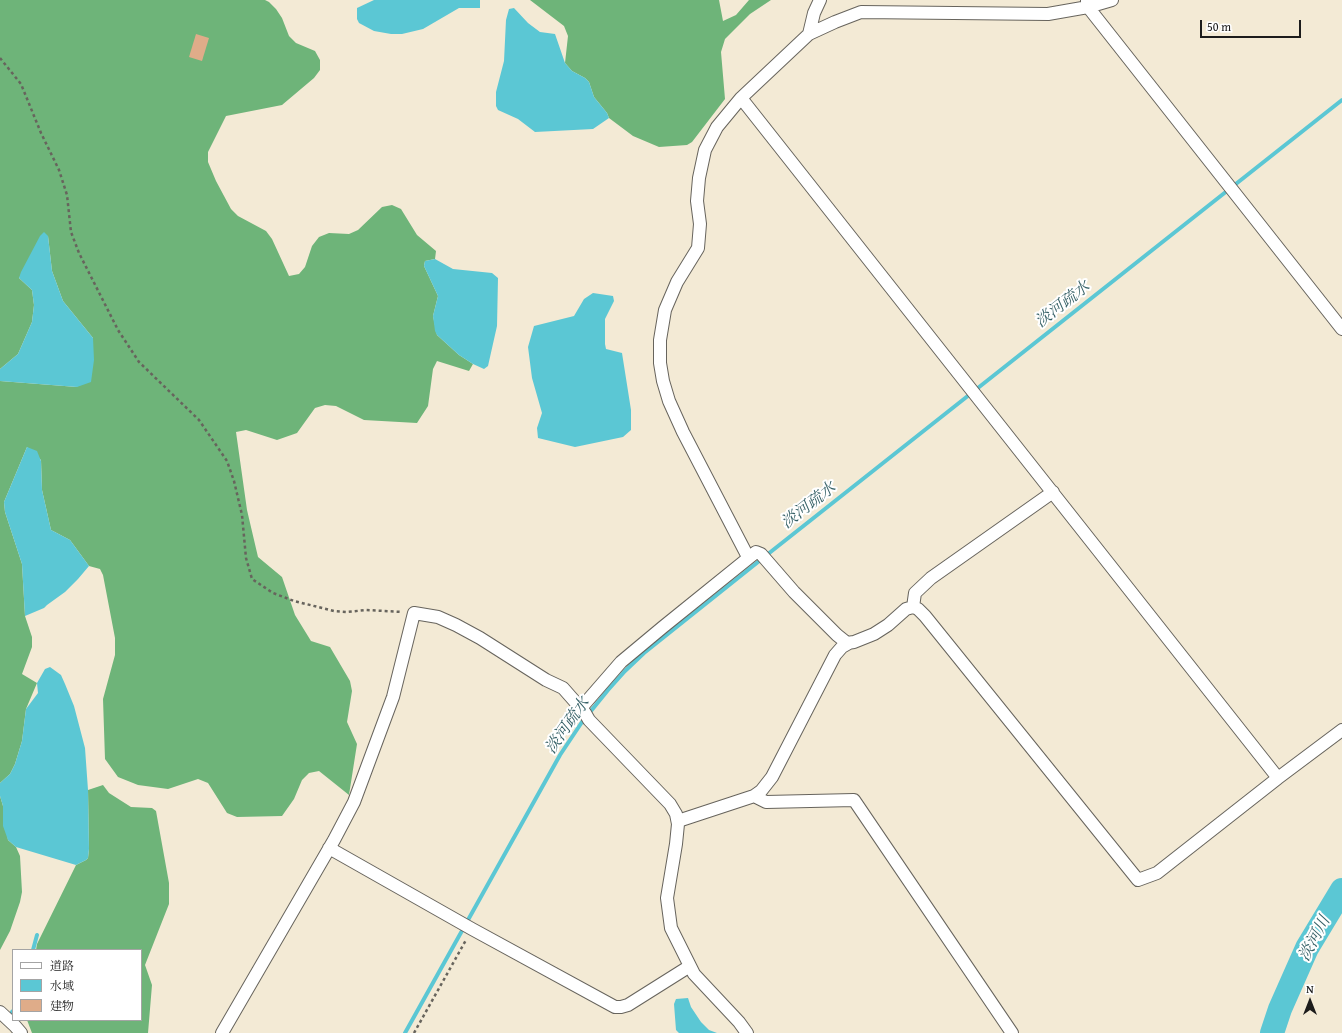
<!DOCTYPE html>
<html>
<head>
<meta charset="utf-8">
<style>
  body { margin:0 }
  #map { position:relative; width:1342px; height:1033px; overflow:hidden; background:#f3ead5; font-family:"Gentium Book Plus","Noto Serif JP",serif }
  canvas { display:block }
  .legend { position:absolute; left:12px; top:949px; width:130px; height:72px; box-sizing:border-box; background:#fff; border:1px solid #a4a4a4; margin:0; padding:5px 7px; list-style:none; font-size:12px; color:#1c1c1c }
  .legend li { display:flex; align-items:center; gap:8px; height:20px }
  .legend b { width:20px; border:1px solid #a4a4a4 }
  .north { position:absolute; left:1290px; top:981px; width:40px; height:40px; -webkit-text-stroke:3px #fff; paint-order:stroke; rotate:0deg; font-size:11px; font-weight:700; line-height:16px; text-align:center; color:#1c1c1c }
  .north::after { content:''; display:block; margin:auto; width:14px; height:18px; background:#1c1c1c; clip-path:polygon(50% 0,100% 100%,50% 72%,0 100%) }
  .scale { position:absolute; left:1200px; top:20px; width:101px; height:18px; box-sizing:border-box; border:2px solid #1c1c1c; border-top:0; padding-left:5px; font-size:12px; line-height:14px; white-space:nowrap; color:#1c1c1c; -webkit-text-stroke:3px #fff; paint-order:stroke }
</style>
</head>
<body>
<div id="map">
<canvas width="1342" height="1033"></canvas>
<ul class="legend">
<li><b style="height:5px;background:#fff"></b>道路</li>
<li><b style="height:11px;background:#5bc7d4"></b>水域</li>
<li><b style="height:11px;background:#dfac89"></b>建物</li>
</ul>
<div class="north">N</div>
<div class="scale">50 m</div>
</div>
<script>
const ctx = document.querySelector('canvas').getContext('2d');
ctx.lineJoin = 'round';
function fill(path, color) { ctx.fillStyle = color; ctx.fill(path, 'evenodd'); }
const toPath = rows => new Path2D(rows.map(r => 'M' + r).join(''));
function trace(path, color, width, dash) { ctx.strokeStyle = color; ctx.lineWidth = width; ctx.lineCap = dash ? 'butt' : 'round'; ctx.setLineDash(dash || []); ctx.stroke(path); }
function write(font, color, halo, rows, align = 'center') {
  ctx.font = font + ' "Gentium Book Plus","Noto Serif JP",serif'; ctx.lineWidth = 4; ctx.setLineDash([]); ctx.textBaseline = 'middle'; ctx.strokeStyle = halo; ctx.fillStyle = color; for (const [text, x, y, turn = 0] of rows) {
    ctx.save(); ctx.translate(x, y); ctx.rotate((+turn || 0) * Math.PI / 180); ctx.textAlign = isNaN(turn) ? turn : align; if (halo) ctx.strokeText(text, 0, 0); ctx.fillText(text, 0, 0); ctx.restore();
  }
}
const forest = toPath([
  [0,0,265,0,269,2,276,9,282,18,289,36,296,43,315,51,320,60,320,70,314,78,282,105,226,116,208,152,208,162,216,181,231,209,238,216,266,231,272,239,289,276,299,274,305,267,312,246,319,237,329,233,349,234,358,230,382,207,392,205,401,209,417,235,436,251,435,259,425,261,424,266,438,296,433,316,437,335,459,355,473,364,469,371,437,361,433,369,428,406,417,423,364,420,336,406,325,405,315,408,297,433,277,440,246,430,236,432,247,510,258,557,282,577,295,615,311,641,330,647,350,681,352,691,347,722,357,744,349,795,319,771,309,773,302,780,294,799,282,816,237,817,227,813,208,783,198,779,168,789,138,785,118,777,105,759,103,699,115,655,115,638,103,575,100,569,89,566,70,540,51,530,42,490,41,460,27,447,4,502,5,512,22,564,25,616,32,637,32,647,22,674,37,683,26,709,22,741,15,764,10,774,0,783,0,381,77,387,93,338,63,301,52,271,48,236,19,278,32,290,34,305,32,322,18,354,0,369],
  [530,0,719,0,723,21,736,15,749,0,771,0,750,14,725,39,721,52,725,99,692,142,687,145,659,147,633,136,609,118,607,113,594,97,589,82,585,78,572,71,565,63,568,36,564,26],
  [103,785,109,793,131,807,152,808,156,811,169,883,169,904,145,965,152,985,148,1033,32,1033,27,1020,141,1020,141,950,36,950,37,944,76,865,86,860,88,858,89,849,88,790],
  [0,796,3,806,8,840,16,847,20,856,22,892,20,902,10,931,0,950]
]);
const water = toPath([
  [374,0,480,0,480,8,459,8,423,29,402,34,391,34,374,31,359,23,357,19,357,8],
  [514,8,528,23,540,32,555,34,565,63,572,71,585,78,589,82,594,97,607,113,609,118,593,129,535,132,518,119,498,110,496,106,496,92,504,61,506,20,509,9],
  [44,232,48,236,52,271,63,301,93,338,94,360,91,382,77,387,0,381,0,369,18,354,32,322,34,305,32,290,19,278,21,272,40,236],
  [435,259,453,269,492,273,498,278,497,326,488,366,484,369,473,364,459,355,437,335,435,331,433,316,438,296,424,266,425,261],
  [593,293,613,296,614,301,605,319,605,344,606,349,622,353,631,410,631,430,623,437,575,447,538,438,537,428,542,413,532,378,528,347,534,326,574,316,584,299],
  [27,447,37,451,41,461,42,490,51,530,70,540,89,566,78,579,65,592,47,605,44,608,25,616,22,564,5,512,4,502],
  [50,667,61,675,65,684,74,706,85,748,88,790,89,849,88,858,86,860,76,865,16,847,8,840,3,826,3,806,0,796,0,783,10,774,15,764,22,741,26,709,38,693,37,683,45,669],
  [688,998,691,1007,701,1022,709,1030,717,1033,679,1033,676,1030,674,1004,676,999]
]);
const stream = toPath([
  [33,950,37,935],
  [12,1012,13,1011],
  [405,1033,560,755,582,722,608,690,625,671,644,653,768,554,1342,100]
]);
const river = toPath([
  [1272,1033,1280,1009,1307,948,1342,890]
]);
const building = toPath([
  [196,34,209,38,202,61,189,57]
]);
const path = toPath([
  [0,58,21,84,41,133,59,170,67,195,71,232,79,253,118,330,139,362,199,420,227,461,234,481,242,515,246,558,252,579,273,593,294,601,334,611,347,612,366,610,402,612],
  [414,1033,466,940]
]);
const street = toPath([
  [1087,1,1088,7,1342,329],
  [809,34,814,13,820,0],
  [741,98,1278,778],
  [748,557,683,432,669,401,663,381,660,363,660,340,665,310,677,282,698,248,700,224,697,201,699,178,705,150,717,127,741,98,809,34,835,22,861,12,1048,14,1088,7,1112,0],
  [913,607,915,593,931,578,1053,492],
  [581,708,621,662,663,627,756,552,761,554,794,592,837,635,847,643,854,642,874,634,888,625,906,609,913,607,918,609,925,616,1138,880,1157,873,1278,778,1342,730],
  [754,796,761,791,772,777,835,655,842,647,849,643],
  [678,821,754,796,766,802,854,800,1012,1033],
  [329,848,472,929,615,1007,621,1007,628,1005,690,966],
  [0,1012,15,1026,21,1033],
  [222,1033,334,840,354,802,393,697,414,613,438,617,456,625,480,638,546,680,563,688,585,713,589,720,670,804,676,814,678,824,676,844,667,898,671,928,694,974,739,1022,747,1033]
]);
const waterNames = [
  ["淡河疏水",1063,305,-38],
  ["淡河疏水",809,506,-38],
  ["淡河疏水",568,726,-55],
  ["淡河川",1315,939,-62]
];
fill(forest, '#6eb479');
fill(water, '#5bc7d4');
trace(stream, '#5bc7d4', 4);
trace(river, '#5bc7d4', 24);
fill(building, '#dfac89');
trace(street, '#67645d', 14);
trace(path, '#67645d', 2.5, [3, 3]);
trace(street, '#fff', 12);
write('italic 16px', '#356066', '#fff', waterNames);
</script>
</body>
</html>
